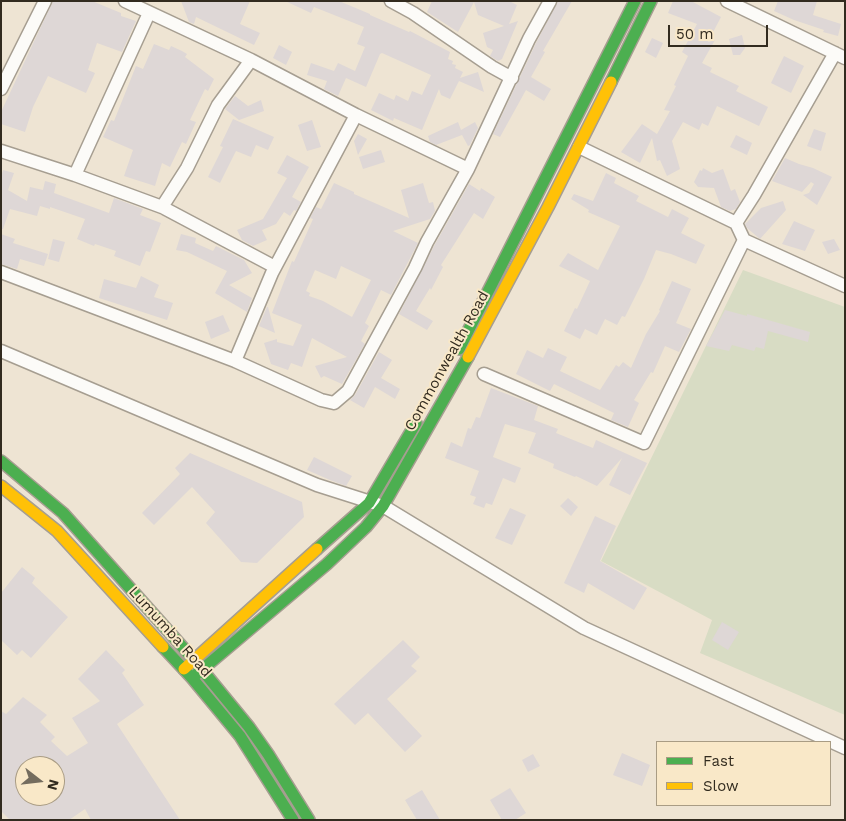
<!DOCTYPE html>
<html>
<head>
<meta charset="utf-8">
<style>
  body { margin:0 }
  #map { position:relative; width:846px; height:821px; overflow:hidden; background:#eee4d3; font-family:"Work Sans",sans-serif }
  canvas { display:block }
  .frame { position:absolute; inset:0; border:2px solid #322b1f; pointer-events:none }
  .legend { position:absolute; left:656px; top:741px; width:175px; height:65px; box-sizing:border-box; background:#f9e8c8; border:1px solid #a99c84; margin:0; padding:6px 9px; list-style:none; font-size:15px; color:#322b1f }
  .legend li { display:flex; align-items:center; gap:10px; height:25px }
  .legend b { width:25px; border:1px solid #a99c84 }
  .north { position:absolute; left:15px; top:756px; width:50px; height:50px; box-sizing:border-box; background:#f9e8c8; border:1px solid #a99c84; border-radius:50%; rotate:106deg; font-size:14px; font-weight:700; line-height:20px; text-align:center; color:#322b1f }
  .north::after { content:''; display:block; margin:auto; width:18px; height:22px; background:#746c5e; clip-path:polygon(50% 0,100% 100%,50% 72%,0 100%) }
  .scale { position:absolute; left:668px; top:25px; width:100px; height:22px; box-sizing:border-box; border:2px solid #322b1f; border-top:0; padding-left:6px; font-size:15px; line-height:18px; white-space:nowrap; color:#322b1f; -webkit-text-stroke:4px #f9e8c8; paint-order:stroke }
</style>
</head>
<body>
<div id="map">
<canvas width="846" height="821"></canvas>
<div class="frame"></div>
<ul class="legend">
<li><b style="height:6px;background:#4caf50"></b>Fast</li>
<li><b style="height:6px;background:#ffc107"></b>Slow</li>
</ul>
<div class="north">N</div>
<div class="scale">50 m</div>
</div>
<script>
const ctx = document.querySelector('canvas').getContext('2d');
ctx.lineJoin = 'round';
function fill(path, color) { ctx.fillStyle = color; ctx.fill(path, 'evenodd'); }
const toPath = rows => new Path2D(rows.map(r => 'M' + r).join(''));
function trace(path, color, width, dash) { ctx.strokeStyle = color; ctx.lineWidth = width; ctx.lineCap = dash ? 'butt' : 'round'; ctx.setLineDash(dash || []); ctx.stroke(path); }
function write(font, color, halo, rows, align = 'center') {
  ctx.font = font + ' "Work Sans",sans-serif'; ctx.lineWidth = 4; ctx.setLineDash([]); ctx.textBaseline = 'middle'; ctx.strokeStyle = halo; ctx.fillStyle = color; for (const [text, x, y, turn = 0] of rows) {
    ctx.save(); ctx.translate(x, y); ctx.rotate((+turn || 0) * Math.PI / 180); ctx.textAlign = isNaN(turn) ? turn : align; if (halo) ctx.strokeText(text, 0, 0); ctx.fillText(text, 0, 0); ctx.restore();
  }
}
const green = toPath([
  [743,270,845,307,845,715,700,653,712,620,601,561]
]);
const building = toPath([
  [53,1,92,1,121,13,121,16,136,21,122,52,97,43,88,70,95,73,86,93,48,76,33,107,25,132,1,124,1,112],
  [181,1,250,1,240,24,260,33,254,45,196,17,194,24,189,22],
  [285,1,339,1,370,14,370,15,409,32,410,31,450,52,448,59,453,61,452,64,456,65,455,68,463,72,460,78,478,72,484,92,459,81,450,99,441,95,439,89,422,130,394,118,393,121,371,110,379,93,394,100,396,95,408,101,412,91,422,95,431,75,382,53,380,54,366,87,346,78,338,96,324,89,327,81,307,75,311,63,334,71,338,63,355,71,365,47,357,44,364,27,314,7,311,13],
  [432,1,509,1,517,5,509,24,518,21,502,59,498,61,490,56,493,50,487,47,483,33,504,26,478,15,474,2,458,32,427,12],
  [558,1,572,1,543,51,545,52,531,77,551,89,544,101,526,90,500,137,493,134,536,43],
  [673,1,691,1,721,17,708,42,715,40,702,63,712,68,710,72,739,86,736,91,768,107,759,126,717,106,708,126,702,123,699,130,683,122,672,141,680,169,667,176,660,160,657,161,652,138,640,163,621,152,642,124,657,134,670,111,664,110,676,86,674,85,688,56,682,52,697,24,668,13],
  [778,1,817,1,813,15,841,24,838,36,823,32,824,30,794,20,774,11],
  [742,35,745,48,740,55,733,55,729,39],
  [652,38,663,43,656,58,645,52],
  [154,44,169,50,171,46,182,51,187,54,185,57,214,79,208,91,205,89,190,120,196,122,186,144,182,142,170,167,162,163,155,186,124,176,133,150,103,137,111,120,114,121,136,66,143,69],
  [279,45,292,52,286,65,273,58],
  [784,56,804,66,791,93,771,83],
  [235,96,248,106,261,100,264,111,239,120,225,109],
  [233,119,274,137,268,150,256,145,251,157,236,151,220,183,208,177,223,147,220,146],
  [312,120,321,147,307,151,298,125],
  [458,122,461,130,475,122,478,128,470,145,468,146,462,135,436,145,430,142,428,136],
  [814,129,826,133,821,151,807,146],
  [358,134,367,139,358,155,354,141],
  [736,135,752,143,747,155,730,147],
  [381,150,385,162,363,169,359,157],
  [287,155,309,167,292,197,301,202,296,211,294,210,290,216,284,212,276,224,262,230,267,240,253,246,242,240,237,230,263,219,287,178,277,173],
  [785,158,799,164,813,168,832,177,817,205,803,195,809,193,814,184,811,182,802,192,772,181],
  [703,168,712,173,723,169,731,191,735,189,740,202,736,209,730,211,721,207,714,188,698,187,694,182,700,170,702,171],
  [3,170,14,173,8,190,27,201,30,187,43,190,45,181,56,184,54,193,109,213,114,198,143,209,140,215,161,223,150,252,146,251,140,266,114,256,116,251,95,244,94,246,77,239,85,219,50,207,50,209,40,206,37,216,10,209,3,229,1,229,1,177],
  [606,173,616,178,614,183,639,196,636,201,668,217,672,209,689,218,681,233,705,245,696,264,671,254,656,250,644,279,625,317,622,316,617,325,605,319,597,335,585,329,580,339,564,331,575,308,577,309,590,281,559,266,568,253,598,270,620,226,588,212,589,210,571,199,574,194,593,201],
  [334,183,354,192,354,194,409,218,401,190,423,183,429,203,433,202,435,211,430,219,393,231,418,243,391,295,381,290,365,323,369,326,361,341,365,344,342,384,324,376,321,378,315,366,347,357,312,338,302,367,291,363,288,370,271,364,264,343,277,339,277,342,293,346,302,325,272,313,292,261,294,262,313,219,310,218,316,207,321,209],
  [341,266,371,280,352,317,323,301,309,296,310,293,306,291,315,270,336,279],
  [469,184,480,191,481,188,495,197,483,219,474,213,441,265,443,267,431,290,430,288,416,311,433,321,427,330,399,314,434,246],
  [783,201,786,210,760,239,747,228,745,224,761,208],
  [794,221,815,230,805,251,782,244],
  [1,234,15,239,13,243,48,254,44,266,20,259,17,269,1,264],
  [181,234,196,238,195,243,213,251,216,246,244,260,252,273,229,285,252,298,247,312,215,293,227,271,187,252,176,250],
  [53,239,65,242,59,262,48,259],
  [834,239,840,250,828,254,822,242],
  [141,276,159,285,154,297,173,303,167,320,99,298,104,279,136,288],
  [672,281,691,289,676,323,691,329,679,352,665,346,653,373,651,372,634,400,639,403,628,427,611,420,614,413,554,384,550,391,516,374,527,350,543,358,548,348,567,357,560,371,600,390,616,365,619,367,623,362,631,368,646,334,660,311,659,310],
  [267,307,268,307,275,333,259,326],
  [725,310,747,316,747,314,810,332,808,342,768,331,764,349,756,347,754,351,732,345,729,351,706,346],
  [223,315,230,331,211,339,205,322],
  [379,352,392,360,381,378,400,389,395,399,375,387,364,408,350,400,355,395],
  [491,388,538,406,534,420,558,429,556,433,593,448,596,440,647,463,630,495,609,485,622,458,597,486,576,476,575,477,553,468,554,464,528,453,536,433,505,424,493,457,521,468,515,483,503,478,492,505,486,503,484,508,473,504,476,497,470,495,479,471,445,458,451,442,462,447,468,428,471,429,476,417,480,418],
  [190,453,302,502,304,517,257,563,241,562,206,523,215,512,192,487,154,525,142,513,180,474,175,468],
  [314,457,352,476,346,486,330,480,307,470],
  [568,498,578,507,571,516,560,506],
  [510,508,526,515,512,545,495,538],
  [595,516,616,526,600,561,647,588,634,610,588,583,584,593,564,583],
  [22,567,35,578,32,583,68,617,31,658,22,650,17,655,1,640,1,593],
  [722,622,739,632,728,650,712,640],
  [403,640,420,657,411,666,417,671,387,699,422,736,405,752,368,713,355,725,334,704],
  [106,650,125,670,122,673,144,705,117,724,180,820,91,820,85,809,69,820,10,820,1,811,1,711,6,714,23,697,47,715,40,722,55,737,51,741,67,756,88,743,72,718,100,701,78,679],
  [25,766,55,766,55,796,25,796],
  [622,753,650,765,642,786,613,775],
  [533,754,540,766,528,772,522,760],
  [510,788,526,813,515,820,502,820,490,800],
  [422,790,440,820,417,820,405,800]
]);
const street = toPath([
  [125,1,251,60,356,115,468,169],
  [391,1,413,13,492,67,512,78],
  [727,1,845,58],
  [1,89,45,1],
  [579,147,736,223],
  [1,151,75,175,162,207,275,267],
  [75,175,149,13],
  [162,207,187,168,218,105,251,60],
  [744,240,845,286],
  [1,272,235,361,321,400,334,403,348,391,415,268,427,242,468,169,529,39,550,1],
  [1,351,317,485,383,506,584,628,845,748],
  [235,361,272,273,356,115],
  [484,374,644,443,744,240,736,223,754,195,835,53]
]);
const fast = toPath([
  [611,82,651,1],
  [459,349,635,1],
  [1,461,63,513,194,660,249,727,268,754,309,820],
  [317,549,369,503,416,423],
  [163,647,192,678,240,736,293,820],
  [192,678,327,564,366,527,383,506,468,357]
]);
const slow = toPath([
  [468,357,548,207,611,82],
  [1,486,57,531,163,647],
  [184,669,317,549]
]);
const streetNames = [
  ["Commonwealth Road",447,361,-61],
  ["Lumumba Road",170,632,48]
];
fill(green, '#d8dcc4');
fill(building, '#ded7d6');
trace(street, '#a69e91', 15);
trace(fast, '#a69e91', 14);
trace(slow, '#a69e91', 14);
trace(street, '#fcfbf8', 12);
trace(fast, '#4caf50', 11);
trace(slow, '#ffc107', 11);
write('15px', '#322b1f', '#f9e8c8', streetNames);
</script>
</body>
</html>
